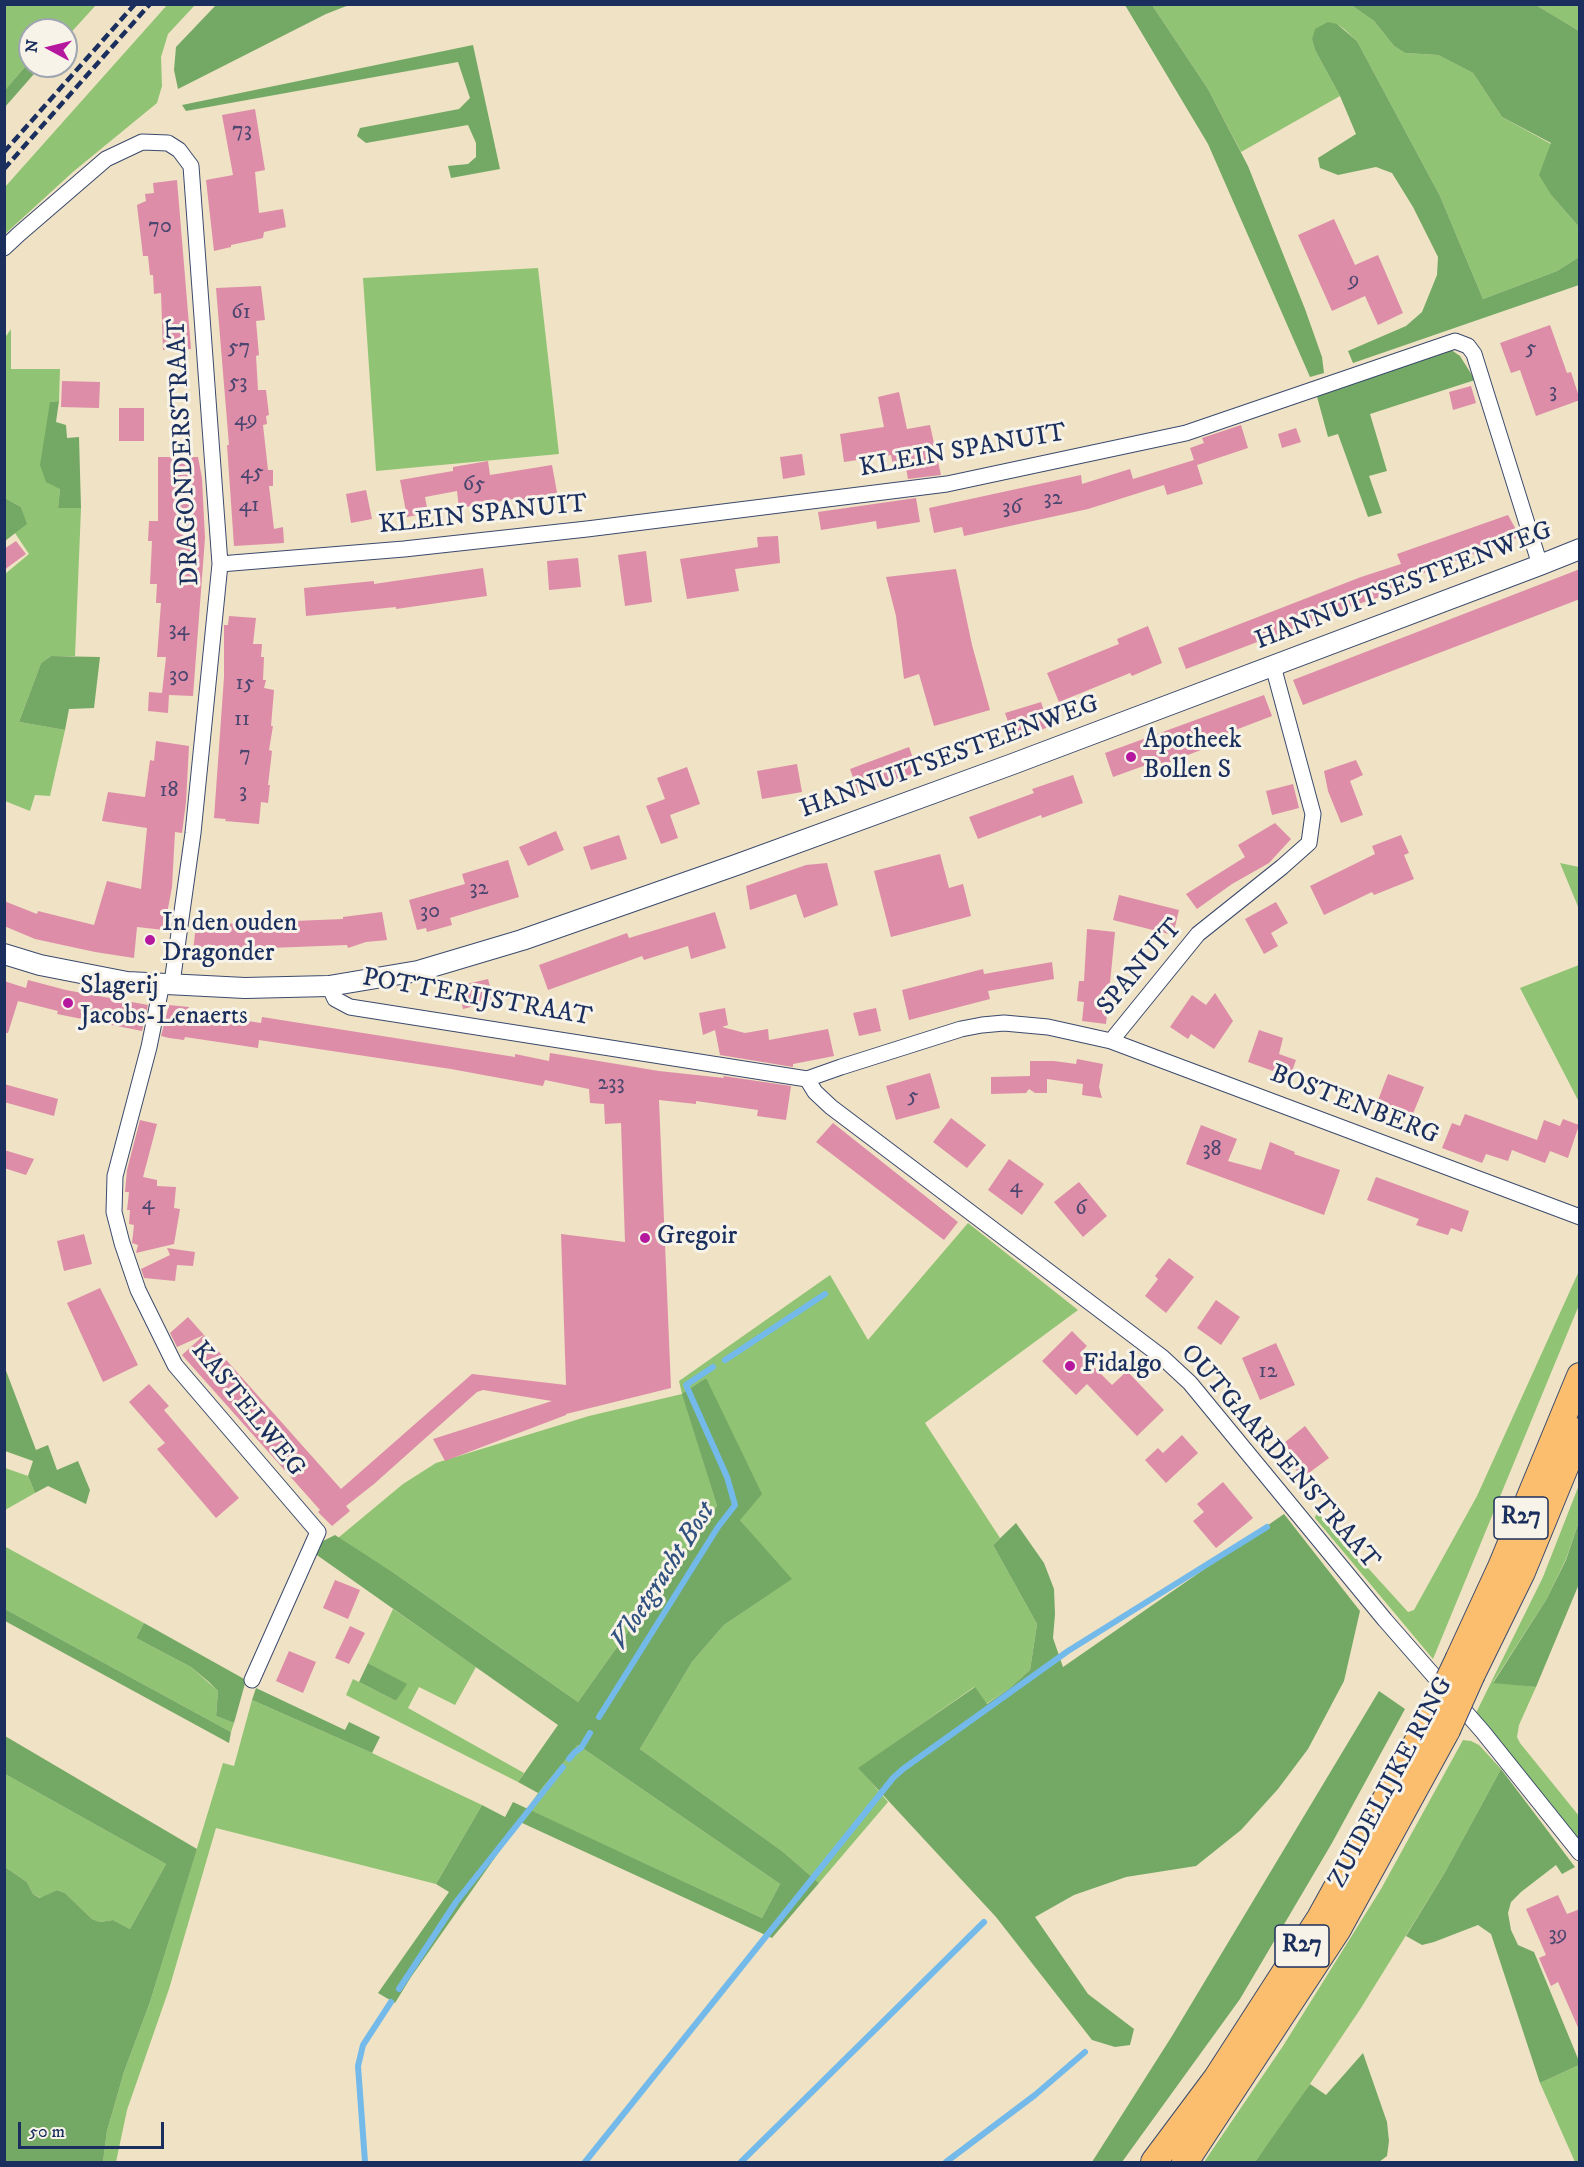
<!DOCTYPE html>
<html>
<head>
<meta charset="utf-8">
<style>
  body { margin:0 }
  #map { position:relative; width:1584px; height:2167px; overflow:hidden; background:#efe2c5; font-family:"IM FELL DW Pica",serif }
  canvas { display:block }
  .frame { position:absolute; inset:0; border:6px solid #1b2f5e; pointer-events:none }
  .north { position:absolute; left:18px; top:18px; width:60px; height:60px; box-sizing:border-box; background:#f7f3e8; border:2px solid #9fa5b1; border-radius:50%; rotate:277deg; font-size:16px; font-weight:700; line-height:24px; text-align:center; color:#1b2f5e }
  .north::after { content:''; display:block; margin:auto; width:21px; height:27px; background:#b5179e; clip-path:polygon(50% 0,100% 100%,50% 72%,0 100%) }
  .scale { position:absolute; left:18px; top:2122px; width:146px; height:27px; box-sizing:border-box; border:3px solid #1b2f5e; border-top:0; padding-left:8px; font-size:18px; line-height:21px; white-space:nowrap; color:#1b2f5e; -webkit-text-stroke:4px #f7f3e8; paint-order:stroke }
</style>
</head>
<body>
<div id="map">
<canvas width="1584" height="2167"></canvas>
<div class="frame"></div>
<div class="north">N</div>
<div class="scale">50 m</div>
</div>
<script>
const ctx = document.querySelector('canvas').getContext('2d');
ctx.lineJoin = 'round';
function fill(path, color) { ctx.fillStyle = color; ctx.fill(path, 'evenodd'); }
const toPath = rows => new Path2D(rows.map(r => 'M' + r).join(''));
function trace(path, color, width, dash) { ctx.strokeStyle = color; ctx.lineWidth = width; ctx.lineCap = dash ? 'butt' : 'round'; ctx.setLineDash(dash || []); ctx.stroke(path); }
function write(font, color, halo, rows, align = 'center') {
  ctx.font = font + ' "IM FELL DW Pica",serif'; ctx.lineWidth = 6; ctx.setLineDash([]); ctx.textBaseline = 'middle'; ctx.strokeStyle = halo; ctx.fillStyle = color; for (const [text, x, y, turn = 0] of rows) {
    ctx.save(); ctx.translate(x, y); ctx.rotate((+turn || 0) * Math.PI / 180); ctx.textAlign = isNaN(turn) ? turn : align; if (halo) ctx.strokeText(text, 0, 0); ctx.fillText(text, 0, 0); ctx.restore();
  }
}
const green = toPath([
  [168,4,195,5,168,34,161,57,162,86,157,103,74,171,5,234,5,187],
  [5,5,96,5,66,38,66,30,30,30,30,61,5,90],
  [1152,5,1351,5,1374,21,1394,46,1405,53,1438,55,1473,73,1502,117,1551,144,1552,196,1579,227,1579,257,1557,271,1483,299,1440,196,1357,41,1344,29,1337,24,1312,38,1315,50,1340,96,1241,152,1208,89],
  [1536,5,1579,5,1579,31],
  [538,268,559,454,376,471,363,278],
  [11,329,11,369,60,369,59,401,50,402,60,489,58,508,81,508,75,656,51,656,41,663,19,722,65,730,50,796,35,795,30,811,5,801,5,574,29,554,15,533,26,524,21,507,5,498,4,339],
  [1560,863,1579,867,1579,909],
  [1579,965,1579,1102,1520,988],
  [968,1223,1078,1310,925,1423,1000,1538,993,1545,1037,1624,1030,1670,1011,1687,986,1704,974,1687,859,1768,888,1802,819,1883,782,1851,640,1749,692,1662,724,1625,791,1579,740,1520,706,1378,683,1395,717,1506,578,1702,394,1573,338,1538,403,1484,436,1463,589,1416,682,1394,679,1381,830,1275,868,1340],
  [1579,1271,1579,1305,1433,1659,1315,1518,1317,1512,1408,1612,1414,1610,1477,1496],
  [5,1468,28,1476,35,1493,5,1510],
  [1579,1485,1579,1521,1566,1559,1546,1600,1493,1682,1536,1687,1519,1725,1517,1737,1520,1743,1579,1816,1579,1838,1575,1837,1566,1828,1476,1713,1543,1577],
  [4,1546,144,1623,136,1638,191,1667,218,1691,216,1716,234,1723,231,1732,5,1609],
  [393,1609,476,1667,455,1705,419,1687,408,1708,524,1773,518,1782,346,1695,353,1679,396,1701,406,1684,368,1663],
  [252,1700,372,1753,482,1805,436,1884,216,1828,169,1989,127,2110,116,2162,103,2162,107,2131,124,2072,150,2002,223,1763,234,1766],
  [1463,1740,1471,1741,1479,1745,1501,1769,1444,1874,1361,2008,1287,2118,1255,2162,1204,2162,1283,2046,1381,1889],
  [578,1745,780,1884,762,1918,527,1809,538,1793],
  [5,1774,166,1864,130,1929,113,1920,100,1922,92,1919,65,1893,57,1890,41,1898,33,1894,27,1882,5,1867],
  [1579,2065,1579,2162,1575,2162,1540,2083]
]);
const forest = toPath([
  [216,5,216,4,349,5,326,14,178,89,174,70,176,47],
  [1125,5,1152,5,1208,89,1248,166,1305,309,1322,357,1324,373,1310,377,1208,144],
  [1351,5,1536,5,1579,31,1579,227,1552,196,1539,175,1551,143,1502,117,1473,73,1438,55,1405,53,1394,46,1374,21],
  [1328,22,1337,24,1357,41,1440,196,1483,299,1557,271,1579,257,1579,285,1353,363,1348,351,1406,326,1422,312,1437,275,1438,257,1413,207,1392,173,1376,167,1338,175,1320,168,1318,158,1356,134,1340,96,1315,50,1312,39,1315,29],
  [473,45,500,169,451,178,448,166,468,164,476,157,476,143,468,125,366,143,357,136,360,128,459,109,470,98,458,62,186,111,182,105],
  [30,61,30,66,41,66,5,107,5,90],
  [1450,349,1460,356,1475,380,1370,414,1387,471,1369,476,1382,513,1368,517,1338,434,1328,437,1316,393],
  [59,401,56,422,66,425,67,438,79,437,81,508,58,508,60,489,46,482,40,465,50,402],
  [5,498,21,507,27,524,5,541],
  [51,656,100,657,94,708,69,709,65,730,19,722,41,663],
  [5,1368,36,1450,48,1445,57,1470,78,1461,90,1490,86,1504,48,1486,35,1493,28,1476,33,1461,5,1451],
  [706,1378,762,1494,740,1520,792,1579,724,1625,692,1662,640,1749,782,1851,819,1883,772,1938,520,1822,411,1977,395,2003,378,1993,449,1892,436,1884,482,1805,505,1817,513,1802,762,1918,780,1884,578,1745,538,1793,518,1782,558,1725,314,1553,323,1541,335,1535,394,1573,578,1702,717,1506,682,1394],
  [1284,1514,1360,1611,1344,1681,1308,1749,1278,1789,1241,1830,1196,1866,1126,1877,1074,1895,1035,1917,1088,1994,1134,2029,1130,2045,1115,2047,1092,2040,996,1917,858,1768,975,1687,987,1704,1011,1687,1030,1670,1037,1624,993,1545,1016,1523,1044,1563,1054,1589,1055,1614,1053,1638,1063,1667],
  [1579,1521,1579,1584,1536,1687,1493,1683,1546,1600,1566,1560],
  [5,1609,231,1732,229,1743,5,1621],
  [144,1623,246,1680,234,1723,216,1716,218,1691,209,1682,191,1667,136,1638],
  [368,1663,407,1684,396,1701,359,1682],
  [256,1688,345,1730,349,1722,380,1737,372,1753,252,1700],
  [1379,1691,1405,1709,1332,1843,1240,1999,1122,2162,1092,2162,1172,2036],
  [5,1736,197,1849,150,2002,124,2072,107,2131,103,2162,5,2162,5,1867,27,1882,33,1894,40,1898,57,1890,65,1893,92,1919,100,1922,113,1920,130,1929,166,1864,5,1774],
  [1501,1769,1575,1867,1562,1874,1556,1865,1521,1892,1511,1902,1508,1913,1511,1930,1518,1945,1534,1952,1579,2061,1579,2065,1540,2083,1491,1934,1478,1925,1434,1942,1422,1945,1406,1936,1444,1874],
  [1363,2053,1387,2122,1389,2141,1387,2156,1379,2162,1255,2162,1310,2084,1326,2095]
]);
const stream = toPath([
  [725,1360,825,1294],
  [599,1717,718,1527,735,1505,727,1477,686,1385,713,1367],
  [569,1759,575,1752,581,1748,590,1733],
  [399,1989,456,1902,563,1767],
  [365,2162,358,2066,363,2045,391,2002],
  [585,2162,893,1778,903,1769,1068,1651,1267,1527],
  [741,2162,984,1922],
  [946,2162,1035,2095,1085,2052]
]);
const building = toPath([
  [255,109,265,170,255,172,259,213,283,209,286,227,264,232,263,238,231,245,231,247,214,251,206,180,233,175,222,115],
  [177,180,191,349,163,350,161,293,154,294,153,275,150,275,148,256,143,256,137,205,146,201,145,194,154,193,153,183],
  [1334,219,1355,265,1378,255,1403,313,1378,325,1365,296,1332,311,1298,235],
  [261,286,265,320,256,321,259,355,256,356,258,390,266,390,269,415,266,416,267,424,263,425,268,470,273,470,273,486,269,486,274,529,283,527,284,543,234,546,227,445,229,445,216,288],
  [1550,325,1567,373,1571,372,1580,400,1536,416,1520,370,1511,373,1500,343],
  [62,381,100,382,99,408,61,407],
  [1471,386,1476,403,1453,410,1449,392],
  [899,392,907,429,930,425,941,475,908,479,905,463,893,466,891,455,844,462,840,434,884,427,878,397],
  [119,408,144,408,144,441,119,441],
  [1241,425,1248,448,1197,465,1203,484,1167,495,1164,485,1088,509,964,536,962,527,934,533,929,508,1081,475,1082,484,1130,469,1133,479,1194,460,1190,448,1204,443,1202,438],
  [1296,428,1301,442,1282,448,1278,434],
  [802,454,805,475,783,479,780,457],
  [158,457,198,457,202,478,205,538,193,696,169,695,168,713,148,711,149,692,162,693,166,657,157,657,161,603,156,603,157,584,150,584,152,541,148,541,149,521,158,521],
  [488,461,490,475,552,465,558,498,515,505,514,499,459,508,457,491,425,497,428,513,407,517,400,480,453,471,453,467],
  [366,490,372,519,351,523,346,494],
  [916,498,920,522,877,529,876,521,821,530,818,512],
  [1508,515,1520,537,1405,580,1408,588,1355,605,1186,669,1178,648,1361,577,1401,564,1397,554],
  [778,536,780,563,735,569,739,591,687,599,680,559,758,547,757,537],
  [16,541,26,554,4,570,4,549],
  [646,551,652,602,625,606,618,555],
  [578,558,581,587,549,590,547,561],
  [483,568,487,596,396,609,396,607,306,616,304,588,374,581,374,584],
  [956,569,972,645,990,710,934,726,919,674,904,679,896,616,886,577],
  [1580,569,1580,599,1303,705,1293,680],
  [229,616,256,618,253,644,262,644,261,657,264,657,263,680,266,680,264,688,274,690,271,726,273,726,269,750,272,751,268,785,270,785,268,803,261,802,259,824,225,821,226,819,214,818,224,677,224,625,228,625],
  [1148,626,1162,663,1132,676,1130,673,1059,702,1047,673,1119,644,1117,639],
  [1264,695,1272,716,1204,742,1206,748,1162,765,1160,760,1113,777,1105,753],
  [1041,702,1049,727,1014,739,1005,713],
  [156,741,189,746,186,802,182,833,175,832,172,887,164,930,137,927,134,958,95,952,35,939,4,926,4,901,37,914,38,911,94,925,107,881,141,889,147,828,102,821,108,792,145,797,150,760,154,761],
  [909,747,918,772,859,794,850,769],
  [1356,760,1363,775,1350,781,1363,815,1341,823,1328,791,1324,771],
  [797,764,802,792,762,799,757,771],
  [687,767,700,804,670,815,678,838,661,844,646,806,665,799,657,778],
  [1073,775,1083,803,1042,818,1041,815,978,839,969,817,1034,793,1032,789],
  [1293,784,1299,808,1272,815,1266,791],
  [1275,823,1291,839,1269,863,1232,884,1197,909,1186,894,1245,857,1238,845],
  [556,831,564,850,528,866,519,847],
  [619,835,627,859,591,870,583,847],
  [1401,835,1409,853,1404,855,1414,879,1374,895,1372,892,1324,915,1310,886,1375,854,1372,846],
  [940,854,949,888,963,884,971,916,891,937,874,871],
  [508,860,519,897,450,918,452,925,427,932,426,928,417,930,409,900,465,884,462,874],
  [827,863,838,905,804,918,796,894,750,910,746,886,806,865],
  [1119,895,1179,910,1173,935,1113,920],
  [1276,902,1288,923,1271,933,1278,946,1264,954,1245,919],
  [382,912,387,940,366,942,348,948,347,945,193,951,196,925,343,919,343,917],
  [715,912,726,948,691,959,688,946,644,960,642,956,548,990,539,965,627,933,629,938],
  [1087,929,1115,932,1106,1024,1082,1021,1084,1002,1077,1001,1079,981,1084,981],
  [1052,962,1054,979,988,991,990,999,909,1020,902,990,983,969,984,974],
  [488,979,494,1001,463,1009,458,986],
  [28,980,66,990,148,1005,142,1031,57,1014,58,1011,18,1001,8,1033,4,1033,4,981,26,988],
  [1215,993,1233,1021,1214,1049,1191,1034,1188,1039,1170,1027,1192,995,1206,1005],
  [169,1005,189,1007,188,1012,216,1016,261,1023,262,1017,515,1057,515,1054,549,1061,550,1053,659,1071,724,1078,723,1076,791,1086,786,1120,757,1116,758,1110,696,1101,696,1104,659,1100,671,1388,566,1414,566,1415,445,1461,433,1439,552,1401,483,1390,477,1392,374,1484,346,1506,350,1511,332,1526,318,1512,320,1510,182,1355,204,1335,341,1489,472,1374,566,1385,561,1234,625,1242,621,1123,605,1124,604,1104,590,1103,589,1089,545,1080,543,1086,451,1069,259,1040,258,1048,185,1037,184,1040,169,1038,161,1036],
  [725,1008,728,1025,722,1027,745,1033,768,1029,769,1040,828,1029,834,1056,793,1064,793,1067,720,1055,715,1030,703,1035,699,1013],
  [876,1008,881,1031,859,1036,853,1013],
  [1259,1030,1283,1038,1279,1054,1296,1060,1290,1077,1248,1062],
  [1077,1059,1103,1064,1099,1087,1102,1098,1082,1095,1083,1084,1047,1079,1047,1093,1035,1093,1029,1089,1026,1093,991,1094,991,1077,1030,1076,1030,1061,1054,1061,1076,1064],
  [930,1073,940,1108,896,1120,886,1086],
  [1388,1074,1424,1087,1412,1116,1377,1103],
  [4,1084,58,1099,54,1116,4,1102],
  [1465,1114,1537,1140,1544,1120,1560,1126,1563,1119,1579,1125,1568,1158,1550,1151,1545,1163,1512,1150,1508,1161,1486,1154,1482,1163,1442,1148,1452,1123,1460,1126],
  [951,1118,986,1145,967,1168,933,1142],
  [140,1120,157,1124,143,1177,157,1180,157,1186,176,1187,174,1208,180,1209,174,1244,136,1253,138,1245,132,1243,134,1225,129,1224,130,1210,127,1210,129,1192,125,1192,127,1170],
  [833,1123,958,1222,944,1240,816,1142],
  [1201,1125,1237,1139,1228,1161,1261,1170,1270,1142,1295,1152,1294,1154,1340,1170,1324,1215,1186,1164],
  [4,1150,34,1159,26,1175,4,1168],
  [1009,1159,1044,1184,1022,1215,988,1190],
  [1376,1177,1469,1211,1462,1232,1451,1228,1448,1235,1441,1233,1416,1225,1419,1219,1367,1200],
  [1079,1182,1107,1216,1083,1237,1054,1202],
  [84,1234,92,1264,64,1271,57,1241],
  [167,1248,195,1252,193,1266,177,1265,175,1281,144,1278,141,1269,170,1255],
  [1169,1258,1194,1277,1166,1313,1145,1296,1158,1279,1155,1276],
  [100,1288,138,1365,103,1382,67,1303],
  [1216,1300,1240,1317,1221,1345,1197,1328],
  [188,1317,204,1335,177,1347,170,1333],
  [1072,1331,1087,1346,1080,1353,1112,1385,1127,1371,1164,1410,1137,1436,1087,1384,1076,1395,1042,1361],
  [1276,1343,1295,1385,1260,1400,1242,1358],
  [149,1384,169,1406,164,1410,239,1498,216,1518,157,1449,165,1443,129,1402],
  [1305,1426,1329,1458,1302,1478,1279,1447],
  [1182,1435,1198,1453,1166,1483,1145,1460,1158,1448,1163,1453],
  [1223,1482,1253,1518,1216,1548,1193,1521,1204,1512,1197,1504],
  [335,1580,360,1590,348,1619,323,1608],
  [350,1626,365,1633,349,1664,335,1658],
  [289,1651,316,1662,303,1693,276,1681],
  [1558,1895,1567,1914,1580,1909,1580,2032,1558,1982,1551,1986,1539,1958,1546,1955,1526,1909]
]);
const minor = toPath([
  [4,248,19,234,106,159,142,142,168,143,179,150,191,166,220,564,193,833,172,983],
  [220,564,404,549,587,529,947,484,1186,433,1455,341,1468,346,1474,354,1540,565],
  [162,983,149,1047,115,1176,114,1212,122,1243,138,1290,175,1365,318,1532,252,1680],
  [329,986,335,999,350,1007,807,1079,841,1067,961,1029,982,1025,1004,1023,1048,1027,1111,1041,1198,934,1282,867,1309,843,1313,814,1273,666],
  [1111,1041,1580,1217],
  [807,1079,815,1092,831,1107,1162,1357,1190,1383,1385,1620,1483,1732,1580,1853]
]);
const tertiary = toPath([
  [4,954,40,965,127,982,245,988,329,986,418,971,522,940,736,865,1010,765,1540,565,1580,549]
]);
const trunk = toPath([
  [1459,1658,1501,1567,1580,1376],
  [1472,1674,1522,1572,1580,1431],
  [1154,2162,1216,2079,1320,1918,1431,1717],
  [1185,2162,1338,1929,1447,1730]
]);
const rail = toPath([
  [4,152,135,4],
  [4,169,150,4]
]);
const trunkBridge = toPath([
  [1431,1717,1459,1658],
  [1447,1730,1472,1674]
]);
const markers = [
  [1131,757,6,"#b5179e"],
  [150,940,6,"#b5179e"],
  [68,1003,6,"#b5179e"],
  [645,1238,6,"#b5179e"],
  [1070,1366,6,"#b5179e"]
];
const numberNames = [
  ["73",242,131],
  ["70",160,227],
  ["9",1354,281],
  ["61",241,313],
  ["57",239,348],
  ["5",1531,349],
  ["53",238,383],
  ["3",1553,392],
  ["49",246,420],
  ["45",252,473],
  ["65",474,485],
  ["32",1053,499],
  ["41",249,506],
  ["36",1012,508],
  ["34",179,630],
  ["30",179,676],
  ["15",245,684],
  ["11",242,720],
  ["7",245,755],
  ["18",169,791],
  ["3",243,792],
  ["32",479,889],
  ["30",430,912],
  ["233",611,1084],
  ["5",913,1097],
  ["38",1212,1150],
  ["4",1016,1187],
  ["4",148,1204],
  ["6",1081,1209],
  ["12",1268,1372],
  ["39",1558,1935]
];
const shields = [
  [1521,1518,54],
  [1302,1946,54]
];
const shieldNames = [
  ["R27",1521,1518],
  ["R27",1302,1946]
];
const streetNames = [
  ["DRAGONDERSTRAAT",185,452,-93],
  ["KLEIN SPANUIT",963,452,-10],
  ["KLEIN SPANUIT",483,516,-6],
  ["HANNUITSESTEENWEG",1404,587,-21],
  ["HANNUITSESTEENWEG",950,758,-20],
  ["SPANUIT",1141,968,-50],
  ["POTTERIJSTRAAT",477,999,10],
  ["BOSTENBERG",1354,1106,21],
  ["KASTELWEG",247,1410,51],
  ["OUTGAARDENSTRAAT",1279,1458,49],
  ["ZUIDELIJKE RING",1392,1783,-62]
];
const poiNames = [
  ["Apotheek",1143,742],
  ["Bollen S",1143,772],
  ["In den ouden",162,925],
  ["Dragonder",162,955],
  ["Slagerij",80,988],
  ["Jacobs-Lenaerts",80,1018],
  ["Gregoir",657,1238],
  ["Fidalgo",1082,1366]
];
const waterNames = [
  ["Vloetgracht Bost",664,1577,-57]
];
fill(green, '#90c373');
fill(forest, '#74a965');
trace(stream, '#73baea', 6);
fill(building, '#dd8da7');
trace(minor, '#3b4a6d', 17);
trace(tertiary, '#3b4a6d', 22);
trace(trunk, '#3b4a6d', 28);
trace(minor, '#fff', 15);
trace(tertiary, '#fff', 20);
trace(trunk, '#fabe6e', 26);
trace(rail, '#1b2f5e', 4.5, [9, 4.5]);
trace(trunkBridge, '#3b4a6d', 28, []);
trace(trunkBridge, '#fabe6e', 26);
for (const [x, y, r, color] of markers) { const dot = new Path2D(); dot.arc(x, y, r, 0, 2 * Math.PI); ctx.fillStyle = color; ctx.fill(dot); trace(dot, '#f7f3e8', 2); }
write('22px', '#4c4670', null, numberNames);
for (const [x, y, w] of shields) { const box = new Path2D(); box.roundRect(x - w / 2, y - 21, w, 42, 4.5); ctx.fillStyle = '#f7f3e8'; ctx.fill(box); trace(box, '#1b2f5e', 1.5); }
write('bold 24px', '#1b2f5e', null, shieldNames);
write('26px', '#1b2f5e', '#f7f3e8', streetNames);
write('26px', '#1b2f5e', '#f7f3e8', poiNames, 'left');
write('italic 27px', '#315281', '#f7f3e8', waterNames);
</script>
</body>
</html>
